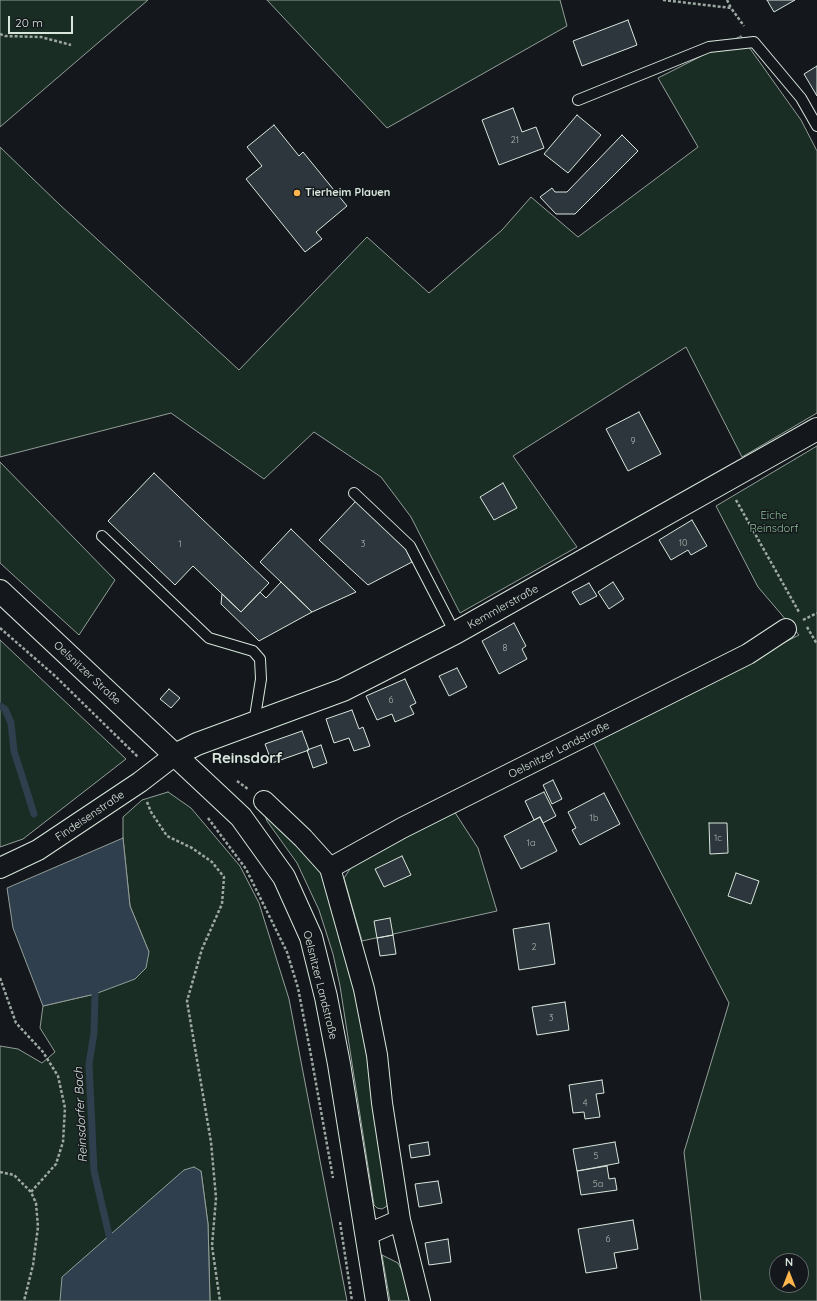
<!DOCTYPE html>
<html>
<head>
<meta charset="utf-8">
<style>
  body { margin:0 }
  #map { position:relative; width:817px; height:1301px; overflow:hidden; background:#14181c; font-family:Quicksand,sans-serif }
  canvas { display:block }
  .north { position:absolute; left:769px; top:1253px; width:40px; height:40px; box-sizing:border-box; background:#14181c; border:1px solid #626a69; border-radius:50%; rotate:0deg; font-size:11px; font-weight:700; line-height:16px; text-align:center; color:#d8e6dc }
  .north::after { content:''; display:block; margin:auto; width:14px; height:18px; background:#ffb74d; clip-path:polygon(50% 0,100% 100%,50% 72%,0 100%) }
  .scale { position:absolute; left:8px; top:16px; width:65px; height:18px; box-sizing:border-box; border:2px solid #d8e6dc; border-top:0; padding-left:5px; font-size:12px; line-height:14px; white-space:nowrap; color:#d8e6dc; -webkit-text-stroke:3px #14181c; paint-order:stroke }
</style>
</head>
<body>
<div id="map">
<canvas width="817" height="1301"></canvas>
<div class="north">N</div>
<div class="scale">20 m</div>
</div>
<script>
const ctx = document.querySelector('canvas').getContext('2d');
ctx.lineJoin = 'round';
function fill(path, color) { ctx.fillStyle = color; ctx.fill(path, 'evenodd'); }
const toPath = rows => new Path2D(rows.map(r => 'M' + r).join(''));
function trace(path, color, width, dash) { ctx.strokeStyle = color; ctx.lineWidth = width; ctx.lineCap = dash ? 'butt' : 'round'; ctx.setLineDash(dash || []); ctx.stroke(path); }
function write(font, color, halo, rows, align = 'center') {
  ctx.font = font + ' Quicksand,sans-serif'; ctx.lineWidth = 3; ctx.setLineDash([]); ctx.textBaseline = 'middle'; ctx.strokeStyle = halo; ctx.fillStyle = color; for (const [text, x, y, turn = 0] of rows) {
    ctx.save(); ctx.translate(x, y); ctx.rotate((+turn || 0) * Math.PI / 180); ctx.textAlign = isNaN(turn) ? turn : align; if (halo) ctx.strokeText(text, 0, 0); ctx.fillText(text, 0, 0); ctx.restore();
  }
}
const green = toPath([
  [0,0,148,0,0,127,0,0],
  [267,0,560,0,567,26,387,128,267,0],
  [741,36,801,120,817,151,817,413,742,457,686,347,513,456,577,547,460,613,411,517,381,477,314,432,264,479,171,413,0,457,0,147,60,205,239,370,367,237,429,293,502,230,531,197,578,237,698,147,658,78,741,36],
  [817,446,817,1301,701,1301,684,1152,729,1003,592,740,799,635,758,587,716,506,817,446],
  [777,1261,801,1261,801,1285,777,1285,777,1261],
  [0,462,115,580,79,635,0,563,0,462],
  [0,640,126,759,23,839,0,847,0,640],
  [168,792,191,808,240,866,259,903,289,999,347,1301,210,1301,208,1224,201,1171,60,1301,0,1301,0,1046,18,1049,42,1063,55,1052,40,1028,43,1006,95,994,149,952,130,906,123,838,123,817,142,800,168,792],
  [454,811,478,848,497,911,362,941,344,878,354,863,454,811],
  [264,813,272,815,326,877,357,976,388,1198,387,1206,382,1209,377,1208,374,1205,340,986,333,954,319,910,297,863,267,821,264,813],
  [382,1255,398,1263,411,1288,413,1301,390,1301,382,1255]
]);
const water = toPath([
  [123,838,130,906,149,952,146,968,135,979,95,994,43,1006,13,928,7,888,123,838],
  [194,1167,201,1171,208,1224,210,1301,60,1301,62,1277,184,1170,194,1167]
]);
const stream = toPath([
  [0,706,5,709,11,723,14,751,34,814],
  [95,994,94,1033,89,1064,94,1171,109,1235]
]);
const building = toPath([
  [767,0,795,0,774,12,767,0],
  [628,20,637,45,582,66,573,41,628,20],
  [817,66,817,96,804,74,817,66],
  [513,108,522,132,536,127,544,148,499,165,482,120,513,108],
  [577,115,601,135,568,173,544,154,577,115],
  [274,125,299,156,303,152,347,206,316,232,322,239,305,252,246,179,262,166,247,147,274,125],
  [622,135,638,151,575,214,556,214,540,197,552,188,555,192,567,192,622,135],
  [639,412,661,454,628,471,606,429,639,412],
  [154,473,269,583,241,612,193,566,175,585,108,521,154,473],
  [503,483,517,508,494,520,480,497,503,483],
  [356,501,406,549,412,562,368,585,319,540,356,501],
  [692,520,707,546,691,555,688,550,671,560,659,540,692,520],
  [291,529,356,592,312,612,281,582,260,562,291,529],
  [281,582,312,612,259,641,221,604,222,594,241,612,260,592,266,598,281,582],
  [613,582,624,599,609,609,598,592,613,582],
  [589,583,597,596,580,605,572,592,589,583],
  [514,623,526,646,522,649,527,659,499,674,482,641,514,623],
  [457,668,467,687,449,696,439,676,457,668],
  [405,679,416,703,410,706,414,714,395,722,392,714,377,720,366,696,405,679],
  [169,689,180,698,171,708,160,699,169,689],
  [352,710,359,729,363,727,370,746,354,751,349,738,334,743,326,719,352,710],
  [302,731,309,750,272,763,265,744,302,731],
  [321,745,327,763,313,768,307,750,321,745],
  [553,780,562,799,552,804,543,785,553,780],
  [544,792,556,816,543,823,540,817,534,820,525,801,544,792],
  [604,793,620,824,580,845,572,830,576,828,568,812,604,793],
  [540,817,557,851,521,869,504,836,540,817],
  [709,823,727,823,728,853,710,854,709,823],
  [402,856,411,875,384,887,375,869,402,856],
  [736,873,759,881,751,904,728,896,736,873],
  [390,918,393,935,377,938,374,921,390,918],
  [549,923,555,964,519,970,513,929,549,923],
  [393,935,396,954,380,956,377,938,393,935],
  [565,1002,569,1030,537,1035,532,1007,565,1002],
  [602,1080,604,1093,596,1094,600,1117,585,1119,584,1112,573,1113,569,1085,602,1080],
  [428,1142,430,1155,411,1158,409,1145,428,1142],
  [615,1142,619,1163,577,1171,573,1149,615,1142],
  [607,1166,609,1179,615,1178,617,1190,581,1195,577,1171,607,1166],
  [438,1181,442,1203,419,1207,415,1184,438,1181],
  [633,1220,638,1249,614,1253,617,1268,586,1273,578,1229,633,1220],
  [448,1239,451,1262,429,1265,425,1243,448,1239]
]);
const path = toPath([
  [663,0,731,8,744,26],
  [727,0,731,8],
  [0,34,5,36,41,37,71,45],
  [736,500,799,612],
  [803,620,817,613],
  [807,627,817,644],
  [0,628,54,675,138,757],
  [237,781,248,789],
  [147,802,151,812,167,836,192,848,212,862,224,877,222,904,202,949,187,1001,211,1142,216,1198,212,1246,220,1301],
  [208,818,246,869,287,952,298,988,310,1050,333,1178],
  [0,978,16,1023,43,1052,58,1076,65,1108,63,1142,56,1164,31,1192,36,1203,38,1227,33,1265,24,1301],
  [0,1172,14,1175,31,1192],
  [340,1222,352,1301]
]);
const service = toPath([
  [578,100,709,47,754,42,801,98,817,126],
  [354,493,410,546,455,633],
  [102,536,209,638,253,651,260,659,261,679,254,723]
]);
const minor = toPath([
  [264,801,303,838,330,868,402,828,748,654,786,629],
  [0,868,38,850,140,782,175,755],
  [330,868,364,989,377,1055,382,1103,400,1220,420,1301],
  [366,1235,400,1220]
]);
const tertiary = toPath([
  [175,755,197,744,343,690,455,633,817,429]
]);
const primary = toPath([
  [0,591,241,817,284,877,311,937,326,997,339,1064,377,1301]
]);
const markers = [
  [297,193,4,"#ffb74d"]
];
const numberNames = [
  ["21",515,140],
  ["9",633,441],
  ["10",683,543],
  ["1",180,544],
  ["3",363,544],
  ["8",505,648],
  ["6",391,700],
  ["1b",594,818],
  ["1c",718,838],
  ["1a",531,843],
  ["2",534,947],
  ["3",551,1018],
  ["4",585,1103],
  ["5",596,1156],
  ["5a",598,1184],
  ["6",608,1239]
];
const poiNames = [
  ["Tierheim Plauen",305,193]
];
const parkNames = [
  ["Eiche",774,516],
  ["Reinsdorf",774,529]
];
const streetNames = [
  ["Kemmlerstraße",503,607,-29],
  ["Oelsnitzer Straße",87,673,43],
  ["Oelsnitzer Landstraße",559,750,-27],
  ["Findeisenstraße",90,816,-34],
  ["Oelsnitzer Landstraße",320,985,76]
];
const waterNames = [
  ["Reinsdorfer Bach",81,1115,-93]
];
const districtNames = [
  ["Reinsdorf",247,758]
];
fill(green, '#1a2d24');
trace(green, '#939e99', 1);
fill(water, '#2f3f4d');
trace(water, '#939e99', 1);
trace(stream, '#2f3f4d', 7);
fill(building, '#2c363c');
trace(building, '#d8e6dc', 1);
trace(service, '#d8e6dc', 12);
trace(minor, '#d8e6dc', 22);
trace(tertiary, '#d8e6dc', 24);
trace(primary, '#d8e6dc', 24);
trace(path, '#9da8a2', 2.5, [3, 2]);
trace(service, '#14181c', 10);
trace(minor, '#14181c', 20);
trace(tertiary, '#14181c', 22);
trace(primary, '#14181c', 22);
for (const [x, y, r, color] of markers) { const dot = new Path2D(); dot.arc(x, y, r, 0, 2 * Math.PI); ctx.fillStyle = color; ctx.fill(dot); trace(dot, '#14181c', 1.5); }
write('9px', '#adbab4', null, numberNames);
write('bold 11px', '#d8e6dc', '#14181c', poiNames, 'left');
write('11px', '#8ac095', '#14181c', parkNames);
write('11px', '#d8e6dc', '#14181c', streetNames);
write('italic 12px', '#d8e6dc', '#14181c', waterNames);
write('bold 15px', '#d8e6dc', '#14181c', districtNames);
</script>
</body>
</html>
